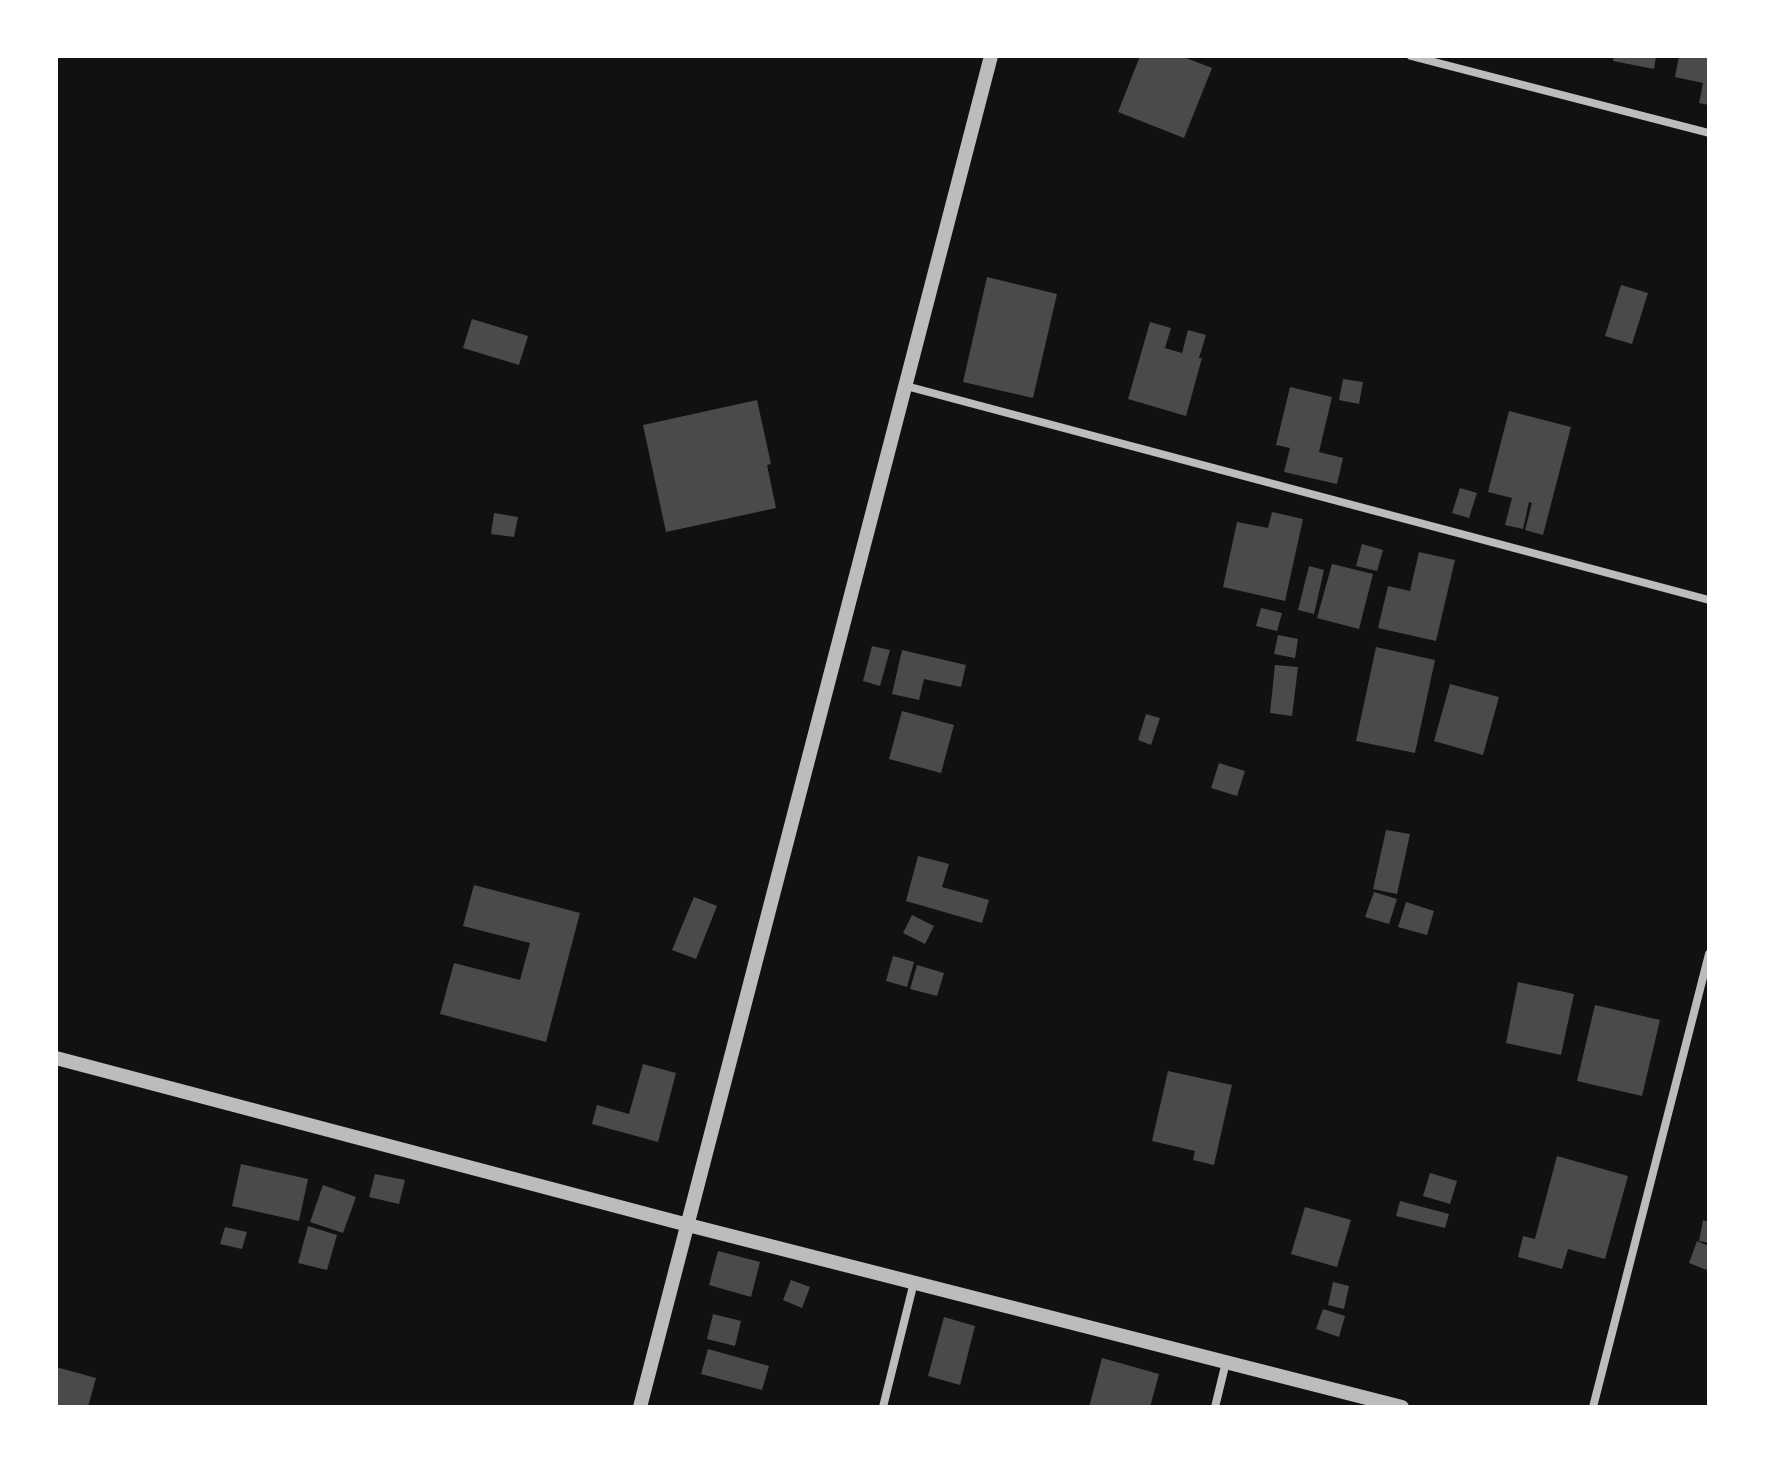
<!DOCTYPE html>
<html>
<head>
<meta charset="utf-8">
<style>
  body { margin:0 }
  #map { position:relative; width:1765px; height:1463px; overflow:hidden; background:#111; font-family:"Golos Text",sans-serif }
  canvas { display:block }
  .frame { position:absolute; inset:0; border:58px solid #fff; pointer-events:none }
</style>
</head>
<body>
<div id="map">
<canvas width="1765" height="1463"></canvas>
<div class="frame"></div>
</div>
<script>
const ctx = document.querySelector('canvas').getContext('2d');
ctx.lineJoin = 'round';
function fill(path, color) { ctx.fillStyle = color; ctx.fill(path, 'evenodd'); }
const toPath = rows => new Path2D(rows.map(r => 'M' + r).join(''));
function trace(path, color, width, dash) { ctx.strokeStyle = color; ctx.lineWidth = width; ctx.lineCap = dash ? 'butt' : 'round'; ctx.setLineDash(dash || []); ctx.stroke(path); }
const building = toPath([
  [1140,56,1181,56,1212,68,1184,138,1118,112],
  [1614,56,1656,56,1654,69,1613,61],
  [1679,56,1709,56,1709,105,1699,103,1703,83,1675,77],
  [987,277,1057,294,1033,398,963,382],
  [1621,285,1648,293,1632,344,1605,336],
  [472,319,528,336,519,365,463,348],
  [1150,322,1171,328,1165,348,1182,353,1188,330,1206,335,1199,358,1202,358,1186,416,1128,399],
  [1343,379,1363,382,1359,404,1339,400],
  [1290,387,1332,397,1319,452,1343,458,1337,484,1284,472,1290,448,1276,445],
  [757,400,771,464,767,465,776,508,666,532,643,425],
  [1509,411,1571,427,1543,535,1525,530,1532,503,1529,502,1523,529,1505,525,1512,498,1488,492],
  [1460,488,1477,493,1469,518,1452,513],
  [1272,512,1303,519,1285,601,1223,587,1237,522,1268,528],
  [494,513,518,517,514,537,491,534],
  [1362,544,1383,550,1377,571,1356,566],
  [1419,552,1455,560,1436,641,1378,628,1388,586,1410,591],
  [1332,564,1373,574,1359,629,1317,618],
  [1309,566,1324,570,1314,614,1298,610],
  [1261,608,1282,613,1277,631,1256,626],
  [1278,635,1298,639,1295,658,1274,654],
  [872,646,890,650,880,686,863,681],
  [1376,647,1435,660,1415,753,1356,741],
  [902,650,966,665,961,687,924,679,919,700,892,694],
  [1275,665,1298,667,1292,716,1270,713],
  [1450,684,1499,697,1483,755,1434,741],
  [902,711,954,725,941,773,889,759],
  [1146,714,1160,718,1151,745,1138,740],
  [1219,763,1245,771,1237,796,1211,788],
  [1386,830,1410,834,1397,894,1373,889],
  [918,856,949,864,942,887,989,900,982,923,906,901],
  [474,885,580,913,546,1042,440,1014,454,963,520,980,530,943,463,926],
  [1374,892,1397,899,1389,924,1365,917],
  [694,897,717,906,696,959,672,950],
  [1406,902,1434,911,1427,935,1398,927],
  [912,915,934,926,925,944,903,933],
  [893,956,914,962,907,987,886,981],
  [917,965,944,973,937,996,910,989],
  [1518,982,1574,994,1561,1055,1506,1043],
  [1595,1005,1660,1020,1642,1096,1577,1081],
  [643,1064,676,1073,658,1142,592,1124,597,1105,629,1114],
  [1168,1071,1232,1085,1214,1165,1193,1160,1195,1151,1152,1141],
  [1557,1156,1628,1176,1605,1259,1568,1249,1562,1269,1518,1257,1523,1236,1535,1239],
  [241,1164,308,1179,299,1221,232,1206],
  [1430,1173,1457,1181,1450,1204,1423,1196],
  [375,1174,405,1180,399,1204,369,1197],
  [323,1185,356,1197,343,1233,310,1222],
  [1400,1201,1449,1214,1445,1228,1396,1216],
  [1305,1207,1351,1220,1337,1267,1291,1254],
  [1703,1220,1709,1222,1709,1243,1699,1241],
  [308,1226,337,1235,327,1270,298,1263],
  [225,1227,247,1232,242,1249,220,1244],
  [1697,1241,1709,1246,1709,1271,1689,1263],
  [718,1251,760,1262,751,1297,709,1285],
  [791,1280,810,1287,802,1308,783,1300],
  [1333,1282,1349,1286,1344,1309,1328,1305],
  [1323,1309,1345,1316,1339,1337,1316,1329],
  [713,1314,741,1321,735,1346,707,1339],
  [944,1317,975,1326,960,1385,928,1376],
  [708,1349,769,1366,762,1390,701,1374],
  [1102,1358,1159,1374,1150,1407,1089,1407],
  [56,1367,96,1378,88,1407,56,1407]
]);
const minor = toPath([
  [1411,56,1709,133],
  [906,386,1709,600],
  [883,1407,914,1282],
  [1215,1407,1226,1362],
  [1593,1407,1709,954]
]);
const tertiary = toPath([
  [56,1058,688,1225,1402,1407],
  [640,1407,991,56]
]);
fill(building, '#4a4a4a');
trace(minor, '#bcbcbc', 8);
trace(tertiary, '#bcbcbc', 14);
</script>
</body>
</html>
